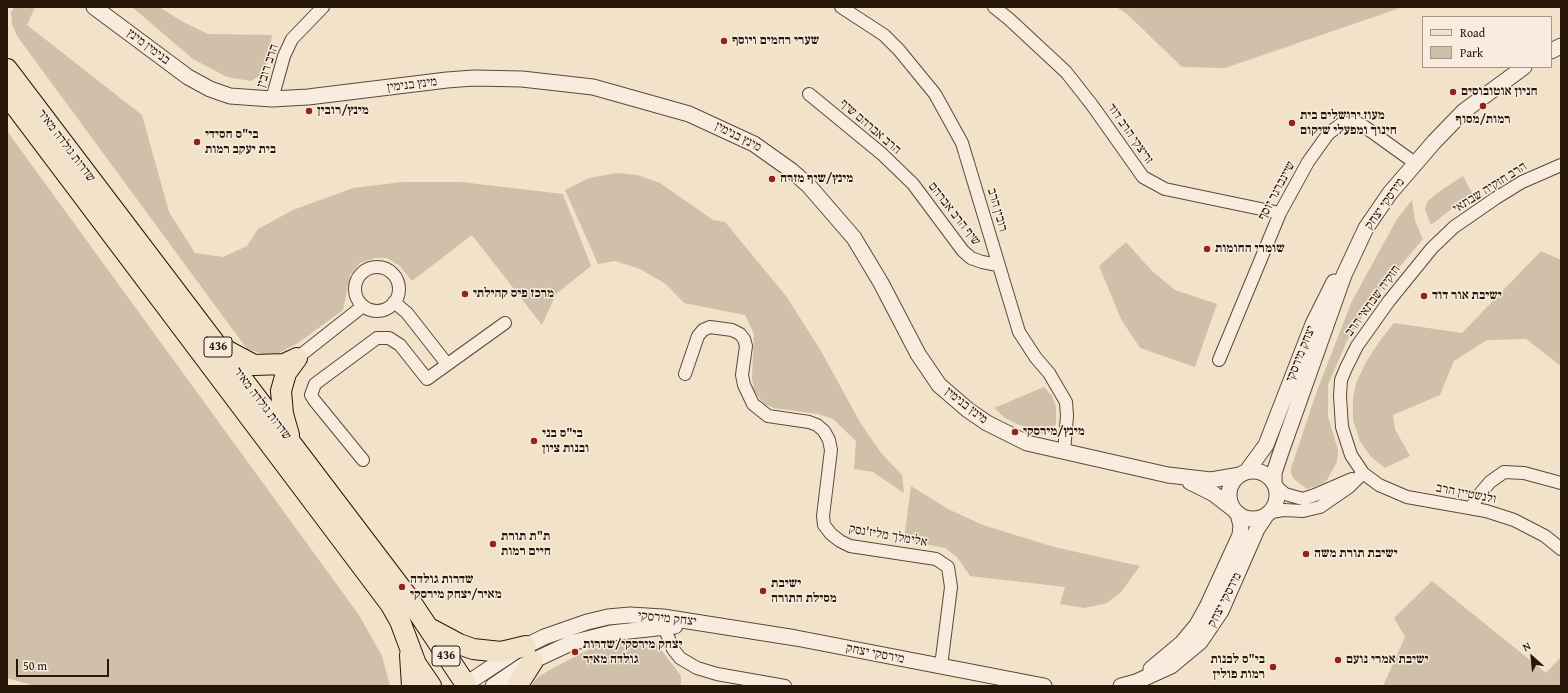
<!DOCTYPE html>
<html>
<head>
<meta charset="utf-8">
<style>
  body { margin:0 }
  #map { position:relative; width:1568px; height:693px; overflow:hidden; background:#f3e2ca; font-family:"Gentium Book Plus",serif }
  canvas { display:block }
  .frame { position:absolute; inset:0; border:8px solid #271709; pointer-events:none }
  .legend { position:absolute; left:1422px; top:16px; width:130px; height:52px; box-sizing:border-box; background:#f7ecdd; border:1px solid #a49788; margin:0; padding:5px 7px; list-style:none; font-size:12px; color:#271709 }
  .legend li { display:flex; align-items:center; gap:8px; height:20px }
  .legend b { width:20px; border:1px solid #a49788 }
  .north { position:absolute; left:1512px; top:637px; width:40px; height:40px; -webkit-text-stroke:3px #f7ecdd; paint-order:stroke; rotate:333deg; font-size:11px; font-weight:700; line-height:16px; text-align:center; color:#271709 }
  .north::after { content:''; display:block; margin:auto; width:14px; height:18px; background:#271709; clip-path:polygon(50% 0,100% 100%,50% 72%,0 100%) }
  .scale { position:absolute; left:16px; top:659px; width:93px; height:18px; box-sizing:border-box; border:2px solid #271709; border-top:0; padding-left:5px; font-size:12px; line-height:14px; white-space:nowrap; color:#271709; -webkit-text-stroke:3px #f7ecdd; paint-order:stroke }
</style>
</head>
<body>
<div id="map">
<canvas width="1568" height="693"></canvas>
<div class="frame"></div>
<ul class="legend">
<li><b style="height:5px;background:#f3e2ca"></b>Road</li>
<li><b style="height:11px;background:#d0bfa9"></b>Park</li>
</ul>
<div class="north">N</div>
<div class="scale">50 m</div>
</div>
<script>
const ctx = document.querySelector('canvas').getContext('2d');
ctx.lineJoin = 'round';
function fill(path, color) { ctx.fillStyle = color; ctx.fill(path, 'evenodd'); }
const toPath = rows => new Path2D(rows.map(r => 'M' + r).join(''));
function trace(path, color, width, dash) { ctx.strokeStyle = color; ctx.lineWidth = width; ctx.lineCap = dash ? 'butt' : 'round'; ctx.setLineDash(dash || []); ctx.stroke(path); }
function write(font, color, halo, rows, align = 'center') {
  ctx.font = font + ' "Gentium Book Plus","Frank Ruhl Libre",serif'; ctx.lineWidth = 3; ctx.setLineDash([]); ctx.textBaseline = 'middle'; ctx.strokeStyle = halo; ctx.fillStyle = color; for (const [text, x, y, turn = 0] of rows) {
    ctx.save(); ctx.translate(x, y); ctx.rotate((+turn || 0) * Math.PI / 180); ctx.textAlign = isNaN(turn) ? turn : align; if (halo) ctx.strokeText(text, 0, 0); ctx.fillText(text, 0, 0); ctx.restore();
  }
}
const green = toPath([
  [15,7,35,7,27,25,142,115,169,212,195,253,223,257,247,246,258,229,293,210,353,188,402,182,461,182,563,194,591,266,556,294,542,325,472,235,412,281,400,266,387,258,375,258,360,263,350,275,343,310,298,343,279,353,263,354,247,349,17,36,12,24,11,12],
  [132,7,159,7,183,22,208,34,272,35,269,57,262,74,251,81,227,77,193,59],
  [1116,7,1403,7,1225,68,1182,67,1126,13],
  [7,131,359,615,382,656,390,686,35,686,7,678],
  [617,173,637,175,660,183,713,220,725,222,786,296,821,351,861,424,881,453,902,475,904,493,873,472,854,469,856,441,833,419,818,414,774,408,764,404,754,391,752,377,754,334,745,315,684,303,666,284,640,269,615,261,598,264,565,190,589,178],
  [1463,176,1472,193,1431,225,1425,210,1427,202,1437,193],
  [1412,200,1415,221,1423,239,1376,295,1347,341,1328,385,1328,417,1338,450,1337,462,1327,480,1322,484,1307,489,1294,479,1291,473,1291,468,1318,388,1352,301,1397,219],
  [1126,242,1152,271,1175,290,1217,304,1195,367,1140,348,1121,319,1099,266],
  [1541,251,1561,260,1561,366,1526,339,1487,340,1454,361,1440,395,1393,415,1395,429,1410,456,1385,468,1371,457,1360,441,1353,420,1353,398,1356,383,1366,362,1379,342,1394,323,1462,333],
  [1044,387,1052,396,1056,407,1056,424,1051,431,1043,434,1017,424,1005,418,994,408],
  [911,486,948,509,983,525,1054,547,1140,566,1121,592,1107,603,1085,608,1060,604,1065,587,970,576,957,557,945,548,904,540],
  [1432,581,1546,673,1561,657,1561,686,1383,686,1405,637,1394,618],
  [637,640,656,643,681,676,681,686,531,686,538,677,553,668,590,649]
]);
const minor = toPath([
  [841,7,884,35,899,50,935,94,962,143,1019,332,1036,358,1049,373,1066,402,1067,416,1064,452],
  [994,7,1009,19,1066,72,1092,105,1143,177,1165,189,1280,213],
  [809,94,882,154,913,184,963,251,971,258,982,262,998,265],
  [272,99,284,56,292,39,323,7],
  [1561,165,1522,182,1496,198,1454,227,1432,248,1389,301,1357,346,1346,368,1341,380,1340,396,1342,427,1351,455,1363,473,1379,485,1407,497,1486,511,1514,520,1545,536,1561,549],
  '355 289a22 22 0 1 1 44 0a22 22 0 1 1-44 0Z',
  [394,302,407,313,447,364],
  [297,358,363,306],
  [1219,360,1280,213,1308,162,1328,134,1341,124,1356,122,1365,127,1415,163],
  [685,374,698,336,703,330,710,327,732,330,740,334,744,339,746,346,742,375,744,385,753,404,768,416,809,422,817,425,824,431,829,440,831,450,823,516,824,525,831,534,840,541,850,546,936,559,948,567,951,587,941,666],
  [363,460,314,400,311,395,315,384,377,338,389,338,400,345,427,379,505,323],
  [1277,487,1285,494,1303,499,1315,495,1352,479],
  [1471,508,1479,495,1490,482,1504,472,1524,473,1561,483],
  [1271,512,1284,510,1303,511,1320,507,1349,487,1363,473],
  [664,627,673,649,680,658,697,668,717,674,785,686]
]);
const tertiary = toPath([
  [94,7,188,77,210,89,230,96,272,99,308,97,447,80,474,78,522,79,593,87,689,114,754,144,792,171,809,186,854,238,881,283,918,354,939,385,968,410,987,423,1027,443,1168,475,1211,480,1240,475],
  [1551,51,1561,46],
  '1229 495a24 24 0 1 1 48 0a24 24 0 1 1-48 0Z',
  [1247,471,1266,445,1313,324,1334,282],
  [1274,481,1274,473,1281,452,1344,275,1366,228,1390,193,1434,142,1464,111,1524,67],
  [1190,482,1214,494,1232,508],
  [1151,669,1182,643,1197,625,1207,607,1240,535,1241,525,1238,514],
  [463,686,516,651,544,637,587,622,608,617,630,615,663,617,796,638,1044,686],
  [493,686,524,665,571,643,611,633,675,626],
  [1121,686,1136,682,1171,666,1200,642,1221,611,1257,529,1265,517]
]);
const primary = toPath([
  [7,69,407,596,467,686],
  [7,95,391,605,400,621,416,664,431,686],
  [224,349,254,365,284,364,297,358],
  [289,435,283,414,281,391,286,373,297,358],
  [429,628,459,644,473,649,501,652,526,646],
  [410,655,412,686],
  [517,686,533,661]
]);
const markers = [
  [724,41,4,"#8f2418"],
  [1453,92,4,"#8f2418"],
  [1483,106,4,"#8f2418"],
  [309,111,4,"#8f2418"],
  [1292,123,4,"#8f2418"],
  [197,142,4,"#8f2418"],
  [772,179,4,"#8f2418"],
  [1207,249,4,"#8f2418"],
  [465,294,4,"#8f2418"],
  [1424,296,4,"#8f2418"],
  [1015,432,4,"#8f2418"],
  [534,441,4,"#8f2418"],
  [493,544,4,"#8f2418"],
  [1306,554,4,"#8f2418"],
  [402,587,4,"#8f2418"],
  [763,591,4,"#8f2418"],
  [575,652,4,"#8f2418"],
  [1338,660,4,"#8f2418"],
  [1273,667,4,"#8f2418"]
];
const shields = [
  [218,347,28],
  [446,656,28]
];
const shieldNames = [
  ["436",218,347],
  ["436",446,656]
];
const poiNames = [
  ["שערי רחמים ויוסף",732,41],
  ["חניון אוטובוסים",1461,92],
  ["מינץ/רובין",317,111],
  ["מעוז ירושלים בית",1300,116],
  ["חינוך ומפעלי שיקום",1300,131],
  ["רמות/מסוף",1483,120,"center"],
  ["בי\"ס חסידי",205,135],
  ["בית יעקב רמות",205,150],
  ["מינץ/שיף מזרח",780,179],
  ["שומרי החומות",1215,249],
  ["מרכז פיס קהילתי",473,294],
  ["ישיבת אור דוד",1432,296],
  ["מינץ/מירסקי",1023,432],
  ["בי\"ס בני",542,434],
  ["ובנות ציון",542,449],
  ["ת\"ת תורת",501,537],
  ["חיים רמות",501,552],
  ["ישיבת תורת משה",1314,554],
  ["שדרות גולדה",410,580],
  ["מאיר/יצחק מירסקי",410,595],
  ["ישיבת",771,584],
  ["מסילת התורה",771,599],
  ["יצחק מירסקי/שדרות",583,645],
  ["גולדה מאיר",583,660],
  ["בי\"ס לבנות",1265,660,"right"],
  ["רמות פולין",1265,675,"right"],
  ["ישיבת אמרי נועם",1346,660]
];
const streetNames = [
  ["בנימין מינץ",148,47,37],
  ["הרב רובין",268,66,-72],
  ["מינץ בנימין",412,85,-7],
  ["הרב אברהם שיף",870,127,41],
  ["זריצקי הרב דוד",1130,134,55],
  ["מינץ בנימין",738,137,27],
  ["שדרות גולדה מאיר",66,146,53],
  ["הרב חזקיה שבתאי",1490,188,-32],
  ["שיינברגר יוסף",1277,191,-62],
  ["מירסקי יצחק",1385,204,-55],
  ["רובין הרב",997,210,74],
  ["שיף הרב אברהם",954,214,52],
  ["חזקיה שבתאי הרב",1373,301,-54],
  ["יצחק מירסקי",1301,354,-68],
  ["שדרות גולדה מאיר",262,404,53],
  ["מינץ בנימין",966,406,38],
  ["ולנשטיין הרב",1466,494,11],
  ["אלימלך מליז'נסק",888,536,10],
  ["מירסקי יצחק",1225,600,-63],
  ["יצחק מירסקי",667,619,6],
  ["מירסקי יצחק",875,654,11]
];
fill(green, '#d0bfa9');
trace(minor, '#5a4a39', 14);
trace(tertiary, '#5a4a39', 17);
trace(primary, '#271709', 22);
trace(minor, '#f7ecdd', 12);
trace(tertiary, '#f7ecdd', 15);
trace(primary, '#f3e2ca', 20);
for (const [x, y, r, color] of markers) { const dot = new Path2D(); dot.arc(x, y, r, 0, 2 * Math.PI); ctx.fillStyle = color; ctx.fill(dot); trace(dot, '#f7ecdd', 1.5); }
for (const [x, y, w] of shields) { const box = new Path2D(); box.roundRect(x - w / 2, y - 10, w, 20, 3); ctx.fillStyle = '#f7ecdd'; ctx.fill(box); trace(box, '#271709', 1); }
write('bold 12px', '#271709', null, shieldNames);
write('bold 13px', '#271709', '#f7ecdd', poiNames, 'left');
write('13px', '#271709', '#f7ecdd', streetNames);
</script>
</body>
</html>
